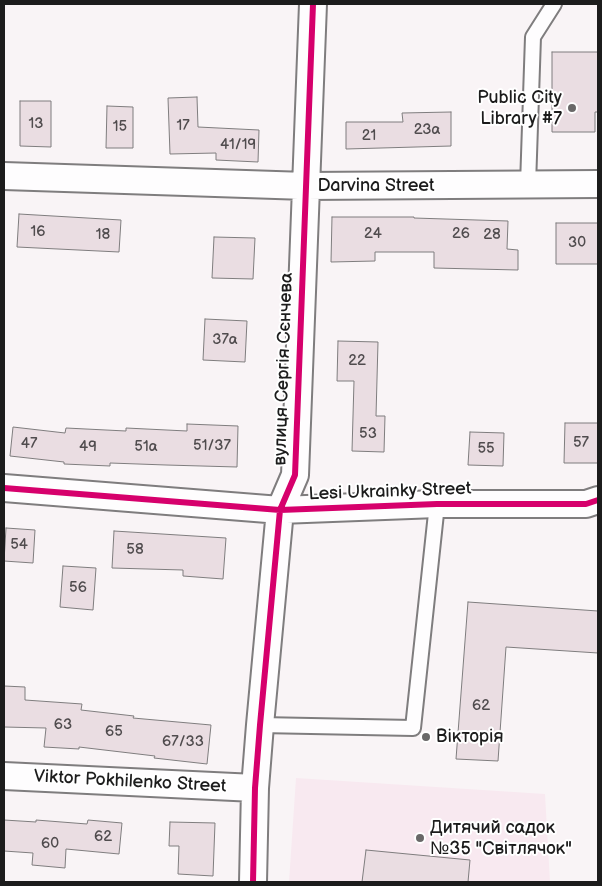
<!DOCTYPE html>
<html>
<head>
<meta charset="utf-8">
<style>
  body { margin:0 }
  #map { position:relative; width:602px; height:886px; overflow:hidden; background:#f9f4f6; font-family:"Balsamiq Sans",sans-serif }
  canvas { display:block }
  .frame { position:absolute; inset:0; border:5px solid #1c1c1c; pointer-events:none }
</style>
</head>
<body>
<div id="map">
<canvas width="602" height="886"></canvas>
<div class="frame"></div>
</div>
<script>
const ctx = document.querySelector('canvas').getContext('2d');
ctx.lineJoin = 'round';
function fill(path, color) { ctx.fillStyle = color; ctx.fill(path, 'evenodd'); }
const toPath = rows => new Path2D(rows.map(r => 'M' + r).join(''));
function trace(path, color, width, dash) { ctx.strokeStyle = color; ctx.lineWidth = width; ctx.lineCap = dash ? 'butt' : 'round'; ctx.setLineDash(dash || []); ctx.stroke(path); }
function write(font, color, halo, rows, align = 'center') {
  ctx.font = font + ' "Balsamiq Sans",sans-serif'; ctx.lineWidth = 4; ctx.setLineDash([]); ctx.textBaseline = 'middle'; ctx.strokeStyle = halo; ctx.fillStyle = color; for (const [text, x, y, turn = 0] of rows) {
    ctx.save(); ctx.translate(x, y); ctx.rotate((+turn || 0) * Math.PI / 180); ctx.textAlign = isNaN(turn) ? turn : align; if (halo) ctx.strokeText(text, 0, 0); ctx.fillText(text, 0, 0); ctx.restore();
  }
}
const built = toPath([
  [296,778,545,794,550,882,289,882]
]);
const building = toPath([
  [552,52,598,52,598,112,595,112,595,132,552,132,552,52],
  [197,97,198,127,259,130,258,162,216,160,216,153,170,154,168,98,197,97],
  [20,101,51,101,51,147,20,146,20,101],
  [107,106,133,107,133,148,106,148,107,106],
  [451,112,451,146,346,149,346,122,403,122,402,113,451,112],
  [19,214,121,220,119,252,17,247,19,214],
  [332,217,414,217,414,218,508,221,507,249,518,250,518,270,434,268,434,252,375,252,375,261,331,262,332,217],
  [556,223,598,223,598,264,556,264,556,223],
  [214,237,255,238,253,279,212,278,214,237],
  [205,319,247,321,245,362,203,360,205,319],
  [338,341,378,342,376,416,385,416,384,452,352,451,354,381,337,381,338,341],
  [565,423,598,423,598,463,564,463,565,423],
  [187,424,238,426,237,467,166,465,110,463,110,466,64,464,64,462,10,456,13,427,65,433,66,428,126,431,126,428,187,431,187,424],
  [470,432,504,433,503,466,468,465,470,432],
  [6,528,35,530,33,563,4,561,6,528],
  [114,531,226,538,223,579,183,576,183,570,112,568,114,531],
  [63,566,96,568,93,610,60,607,63,566],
  [468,602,598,611,598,653,506,647,498,761,456,759,468,602],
  [4,686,25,687,25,700,82,704,81,710,134,716,133,718,211,725,207,764,154,758,155,756,79,747,79,749,44,747,46,728,4,727,4,686],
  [4,820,36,822,36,820,87,824,88,820,122,823,119,854,66,849,65,868,32,865,33,853,4,851,4,820],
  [170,822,215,823,213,876,178,874,179,846,169,846,170,822],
  [366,850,470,860,468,882,362,882,366,850]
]);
const service = toPath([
  [528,185,533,37,554,4],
  [260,725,413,728,437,504]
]);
const minor = toPath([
  [4,176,306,186,598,184],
  [4,488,280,510,437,504,586,504,598,500],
  [4,776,255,788],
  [253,882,255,788,260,725,280,510,295,475,313,4]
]);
const cycleway = toPath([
  [4,488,280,510,437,504,586,504,598,500],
  [253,882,255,788,260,725,280,510,295,475,313,4]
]);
const markers = [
  [572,108,5,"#696868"],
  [426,737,5,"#696868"],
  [420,838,5,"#696868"]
];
const numberNames = [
  ["13",36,124],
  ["17",183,126],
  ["15",120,127],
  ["23а",427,130],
  ["21",369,136],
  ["41/19",238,145],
  ["16",38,232],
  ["24",373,234],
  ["26",461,234],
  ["18",103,235],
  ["28",492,235],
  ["30",577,243],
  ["37а",225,340],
  ["22",357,361],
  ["53",368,434],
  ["57",581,443],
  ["47",29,444],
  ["51/37",212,446],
  ["49",88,447],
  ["51а",146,447],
  ["55",486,449],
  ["54",19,545],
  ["58",135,550],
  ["56",78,588],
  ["62",481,706],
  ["63",63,725],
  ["65",114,732],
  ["67/33",183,742],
  ["62",103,837],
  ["60",50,844]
];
const poiNames = [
  ["Public City",562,98,"right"],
  ["Library #7",562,119,"right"],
  ["Вікторія",436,737],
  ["Дитячий садок",430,828],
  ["№35 \"Світлячок\"",430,849]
];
const streetNames = [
  ["Darvina Street",376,186],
  ["вулиця Сергія Сєнчева",284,369,-88],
  ["Lesi Ukrainky Street",390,492,-2],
  ["Viktor Pokhilenko Street",130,782,3]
];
fill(built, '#f8e9f0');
fill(building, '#eadde2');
trace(building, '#7f7d7e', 1);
trace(service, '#7f7d7e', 18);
trace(minor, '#7f7d7e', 30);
trace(service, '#fefdfe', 14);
trace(minor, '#fefdfe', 26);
trace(cycleway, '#d6006c', 6);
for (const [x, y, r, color] of markers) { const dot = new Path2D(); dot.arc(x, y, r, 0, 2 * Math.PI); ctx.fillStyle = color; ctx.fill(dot); trace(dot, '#fff', 2); }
write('15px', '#504c4e', null, numberNames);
write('18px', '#1c1c1c', '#fff', poiNames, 'left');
write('18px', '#1c1c1c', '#fff', streetNames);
</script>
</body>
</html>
